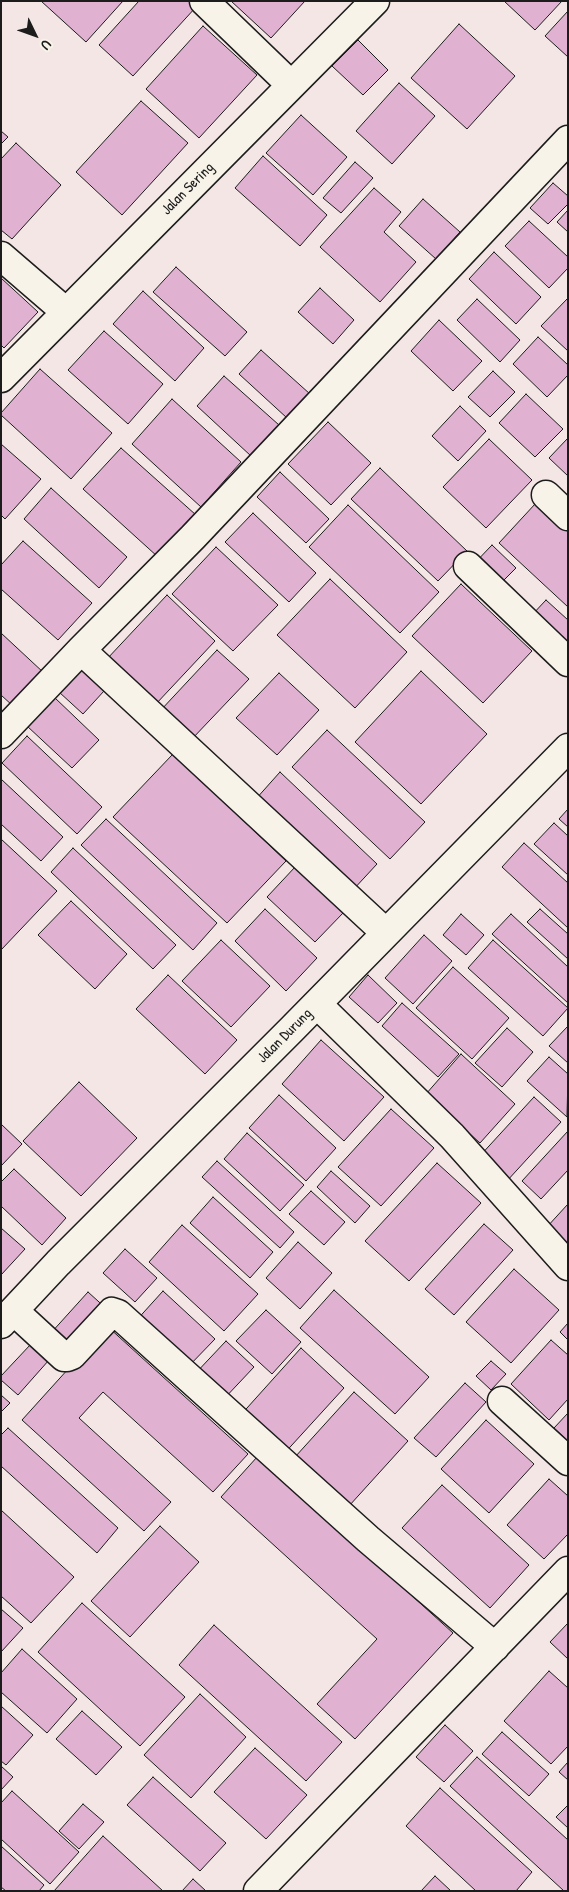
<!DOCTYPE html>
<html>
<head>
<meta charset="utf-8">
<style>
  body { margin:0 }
  #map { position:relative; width:569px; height:1892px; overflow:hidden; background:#f3e6e4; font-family:"Patrick Hand",sans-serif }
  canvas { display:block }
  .frame { position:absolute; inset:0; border:2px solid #1c1c1c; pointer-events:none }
  .north { position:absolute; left:10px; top:10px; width:50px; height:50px; -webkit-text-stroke:4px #f7f3e8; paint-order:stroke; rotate:132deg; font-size:14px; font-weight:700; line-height:20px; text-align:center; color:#1c1c1c }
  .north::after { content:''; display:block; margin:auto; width:18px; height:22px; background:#1c1c1c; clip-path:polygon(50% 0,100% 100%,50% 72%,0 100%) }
</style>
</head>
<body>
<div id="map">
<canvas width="569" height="1892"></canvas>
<div class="frame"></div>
<div class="north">U</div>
</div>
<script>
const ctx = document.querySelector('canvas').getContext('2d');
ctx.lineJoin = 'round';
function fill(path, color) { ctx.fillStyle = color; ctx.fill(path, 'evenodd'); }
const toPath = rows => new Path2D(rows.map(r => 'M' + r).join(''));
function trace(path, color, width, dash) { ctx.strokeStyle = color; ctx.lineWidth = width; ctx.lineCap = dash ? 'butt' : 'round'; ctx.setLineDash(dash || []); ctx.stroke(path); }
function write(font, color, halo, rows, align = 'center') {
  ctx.font = font + ' "Patrick Hand",sans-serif'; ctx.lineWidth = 5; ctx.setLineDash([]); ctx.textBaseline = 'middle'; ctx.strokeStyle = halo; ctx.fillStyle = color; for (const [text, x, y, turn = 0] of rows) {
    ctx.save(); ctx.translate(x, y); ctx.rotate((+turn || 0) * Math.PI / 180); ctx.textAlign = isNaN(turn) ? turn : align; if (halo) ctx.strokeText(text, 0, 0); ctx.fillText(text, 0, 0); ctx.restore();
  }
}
const building = toPath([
  [41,1,123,1,86,42,41,1],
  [139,1,190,1,196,7,133,76,99,45,139,1],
  [231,1,305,1,271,38,231,1],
  [504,1,562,1,535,30,504,1],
  [568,11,568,57,545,36,568,11],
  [459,24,515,76,467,129,411,78,459,24],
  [203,26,257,75,199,138,146,89,203,26],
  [358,40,388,70,363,95,332,66,358,40],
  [399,83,435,116,392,164,356,131,399,83],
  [141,101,188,143,122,215,76,172,141,101],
  [301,115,347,157,313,195,266,153,301,115],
  [1,131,8,137,1,144,1,131],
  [16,143,61,185,12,239,1,230,1,159,16,143],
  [263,156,327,215,300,246,235,188,263,156],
  [355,162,373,178,341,213,323,198,355,162],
  [553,183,568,196,568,204,548,224,530,208,553,183],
  [374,188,401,212,384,232,416,262,380,302,320,247,374,188],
  [423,199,460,232,436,259,399,226,423,199],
  [568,210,568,232,557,222,568,210],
  [529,221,568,257,568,268,549,288,505,246,529,221],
  [494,252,541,297,516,324,469,279,494,252],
  [176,267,247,332,225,356,153,292,176,267],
  [1,278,38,312,4,348,1,345,1,278],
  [320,288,354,320,333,344,298,312,320,288],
  [143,291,204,348,175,381,113,324,143,291],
  [568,298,568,351,541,326,568,298],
  [477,299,520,340,500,362,457,320,477,299],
  [439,320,482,361,453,391,411,351,439,320],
  [104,331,163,384,128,424,68,370,104,331],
  [538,337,568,365,568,375,547,397,513,364,538,337],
  [261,350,310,394,287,418,239,374,261,350],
  [40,369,112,433,71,479,1,415,1,413,40,369],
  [493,371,515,392,490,417,468,397,493,371],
  [224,376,279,425,251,456,197,406,224,376],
  [526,394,563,429,535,457,499,423,526,394],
  [172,399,241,462,201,507,132,444,172,399],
  [460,406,486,431,458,461,432,436,460,406],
  [328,422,371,463,331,505,288,464,328,422],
  [568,438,568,476,549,458,568,438],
  [489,439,532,480,486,528,443,487,489,439],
  [1,444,41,479,5,519,1,515,1,444],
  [121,448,196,515,158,557,83,489,121,448],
  [380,468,467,551,438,581,351,499,380,468],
  [280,472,329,519,306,543,257,497,280,472],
  [51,488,127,557,99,588,24,519,51,488],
  [536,503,568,532,568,607,499,543,536,503],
  [348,505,439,592,400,633,309,547,348,505],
  [253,513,316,573,289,602,225,542,253,513],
  [23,541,92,603,58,640,1,589,1,565,23,541],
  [492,545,516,568,495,589,471,567,492,545],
  [216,547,278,605,233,651,172,594,216,547],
  [330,579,407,652,355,708,277,635,330,579],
  [461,584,532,651,483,703,412,636,461,584],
  [167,595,215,641,155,705,106,660,167,595],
  [546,600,568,620,568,642,563,646,531,616,546,600],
  [1,633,44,673,13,706,1,695,1,633],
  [217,650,249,679,191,740,160,711,217,650],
  [81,669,104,691,83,714,59,692,81,669],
  [421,671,487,734,421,804,355,742,421,671],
  [279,673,319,710,277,755,236,718,279,673],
  [54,697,99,740,72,768,27,726,54,697],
  [327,730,425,822,390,859,292,767,327,730],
  [27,736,102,807,77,834,2,763,27,736],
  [173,754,286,861,227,923,113,817,173,754],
  [280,772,377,864,352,891,255,800,280,772],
  [1,779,63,837,41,861,1,824,1,779],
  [568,809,568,827,559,819,568,809],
  [106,819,217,923,193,950,81,845,106,819],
  [554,823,568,836,568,875,534,844,554,823],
  [1,839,57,891,1,950,1,839],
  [524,843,568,883,568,928,502,867,524,843],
  [73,848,176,945,153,969,51,872,73,848],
  [296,866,344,912,315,942,267,897,296,866],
  [71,901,127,954,95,989,38,935,71,901],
  [265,909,317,958,286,991,235,941,265,909],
  [540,909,568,934,568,959,527,922,540,909],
  [461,914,484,935,466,955,443,935,461,914],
  [511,914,568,967,568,1003,492,934,511,914],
  [424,935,452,961,413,1004,385,978,424,935],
  [221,940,270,986,231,1027,182,981,221,940],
  [493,940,568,1008,543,1036,468,968,493,940],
  [453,967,509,1018,472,1059,416,1008,453,967],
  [168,975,237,1040,205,1074,136,1009,168,975],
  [368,975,397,1003,378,1023,349,997,368,975],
  [402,1003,459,1054,438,1077,382,1026,402,1003],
  [568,1026,568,1063,549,1046,568,1026],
  [507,1028,533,1052,502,1087,475,1063,507,1028],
  [321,1040,384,1097,344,1141,282,1084,321,1040],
  [461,1054,515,1104,480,1143,426,1094,461,1054],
  [549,1057,568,1074,567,1117,527,1081,549,1057],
  [79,1082,137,1138,81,1196,23,1141,79,1082],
  [279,1095,336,1148,306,1181,249,1128,279,1095],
  [534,1097,561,1122,506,1182,478,1158,534,1097],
  [391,1109,434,1148,381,1206,338,1167,391,1109],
  [1,1124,22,1144,1,1166,1,1124],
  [568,1131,568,1170,541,1199,522,1181,568,1131],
  [247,1133,304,1185,280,1211,224,1159,247,1133],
  [217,1161,294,1232,280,1248,202,1177,217,1161],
  [437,1163,481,1203,409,1281,365,1241,437,1163],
  [14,1169,66,1218,42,1245,1,1206,1,1182,14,1169],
  [331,1171,370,1206,355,1223,317,1187,331,1171],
  [311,1191,345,1222,324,1245,289,1214,311,1191],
  [213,1197,273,1252,250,1278,190,1223,213,1197],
  [568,1204,568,1249,546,1228,568,1204],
  [484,1224,513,1250,454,1315,425,1289,484,1224],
  [182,1225,258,1294,224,1331,149,1262,182,1225],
  [1,1228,25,1249,1,1275,1,1228],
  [298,1242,332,1273,300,1309,266,1278,298,1242],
  [125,1249,157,1278,135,1302,103,1273,125,1249],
  [514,1269,559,1310,511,1363,466,1322,514,1269],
  [334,1290,429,1377,395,1414,300,1328,334,1290],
  [163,1291,215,1339,186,1369,134,1323,163,1291],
  [88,1292,109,1311,71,1353,50,1334,88,1292],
  [266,1310,301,1342,272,1374,236,1341,266,1310],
  [568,1323,568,1340,560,1332,568,1323],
  [107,1326,248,1454,213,1492,103,1392,79,1418,171,1502,144,1531,22,1420,107,1326],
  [551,1340,568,1355,568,1399,549,1420,511,1384,551,1340],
  [226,1341,254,1367,221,1402,193,1376,226,1341],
  [31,1344,49,1360,18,1395,1,1380,1,1376,31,1344],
  [301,1348,344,1388,281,1457,238,1418,301,1348],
  [491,1361,506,1374,491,1390,476,1376,491,1361],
  [465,1383,486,1402,436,1457,414,1438,465,1383],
  [354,1392,408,1441,349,1506,295,1457,354,1392],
  [1,1395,10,1403,1,1412,1,1395],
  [568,1413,568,1441,554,1428,568,1413],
  [486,1420,534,1464,489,1513,441,1469,486,1420],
  [8,1428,118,1528,97,1553,1,1466,1,1435,8,1428],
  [258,1456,453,1633,355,1739,317,1704,377,1639,221,1497,258,1456],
  [549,1479,568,1496,568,1534,544,1559,507,1525,549,1479],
  [442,1485,529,1565,490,1608,402,1528,442,1485],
  [1,1510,74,1577,31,1623,1,1596,1,1510],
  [160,1526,199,1562,130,1637,91,1601,160,1526],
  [82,1603,185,1697,140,1746,38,1652,82,1603],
  [1,1609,23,1628,1,1652,1,1609],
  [568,1623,568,1659,550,1642,568,1623],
  [214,1625,342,1742,306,1781,179,1665,214,1625],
  [22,1649,77,1699,47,1733,1,1692,1,1673,22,1649],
  [549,1671,568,1688,568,1746,551,1764,504,1721,549,1671],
  [200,1694,246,1737,191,1798,144,1755,200,1694],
  [1,1706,33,1735,6,1765,1,1761,1,1706],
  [82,1711,122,1747,96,1775,56,1739,82,1711],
  [445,1725,473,1751,444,1782,416,1757,445,1725],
  [502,1732,549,1774,529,1796,482,1754,502,1732],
  [255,1748,307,1795,266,1839,214,1792,255,1748],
  [477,1757,568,1840,568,1891,564,1891,450,1786,477,1757],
  [568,1762,568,1780,559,1772,568,1762],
  [1,1766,13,1777,1,1790,1,1766],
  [153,1777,226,1843,200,1871,127,1805,153,1777],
  [440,1788,532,1872,516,1891,476,1891,406,1826,440,1788],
  [12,1791,79,1852,50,1884,1,1839,1,1803,12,1791],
  [83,1804,104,1822,79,1849,59,1831,83,1804],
  [568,1805,568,1828,556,1817,568,1805],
  [103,1836,163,1891,54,1891,103,1836],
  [1,1846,44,1885,39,1891,6,1891,1,1887,1,1846],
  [435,1876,451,1891,421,1891,435,1876],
  [193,1879,206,1891,182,1891,193,1879]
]);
const minor = toPath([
  [204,1,291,85],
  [1,256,66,312],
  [1,378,375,1],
  [546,495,568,516],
  [468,566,568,662],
  [81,650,386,933],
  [1,734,81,650,193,537,568,140],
  [317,1004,452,1136,568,1266],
  [14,1311,64,1357,67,1357,72,1355,112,1312,118,1314,368,1539,495,1647],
  [1,1324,58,1263,292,1029,568,748],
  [502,1401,568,1461],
  [258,1891,568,1571]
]);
const streetNames = [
  ["Jalan Sering",188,189,-45],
  ["Jalan Durung",285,1036,-45]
];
fill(building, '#e1b1d2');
trace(building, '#1c1c1c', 1);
trace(minor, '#1c1c1c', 31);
trace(minor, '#f7f3e8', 28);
write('15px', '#1c1c1c', '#f7f3e8', streetNames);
</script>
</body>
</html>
